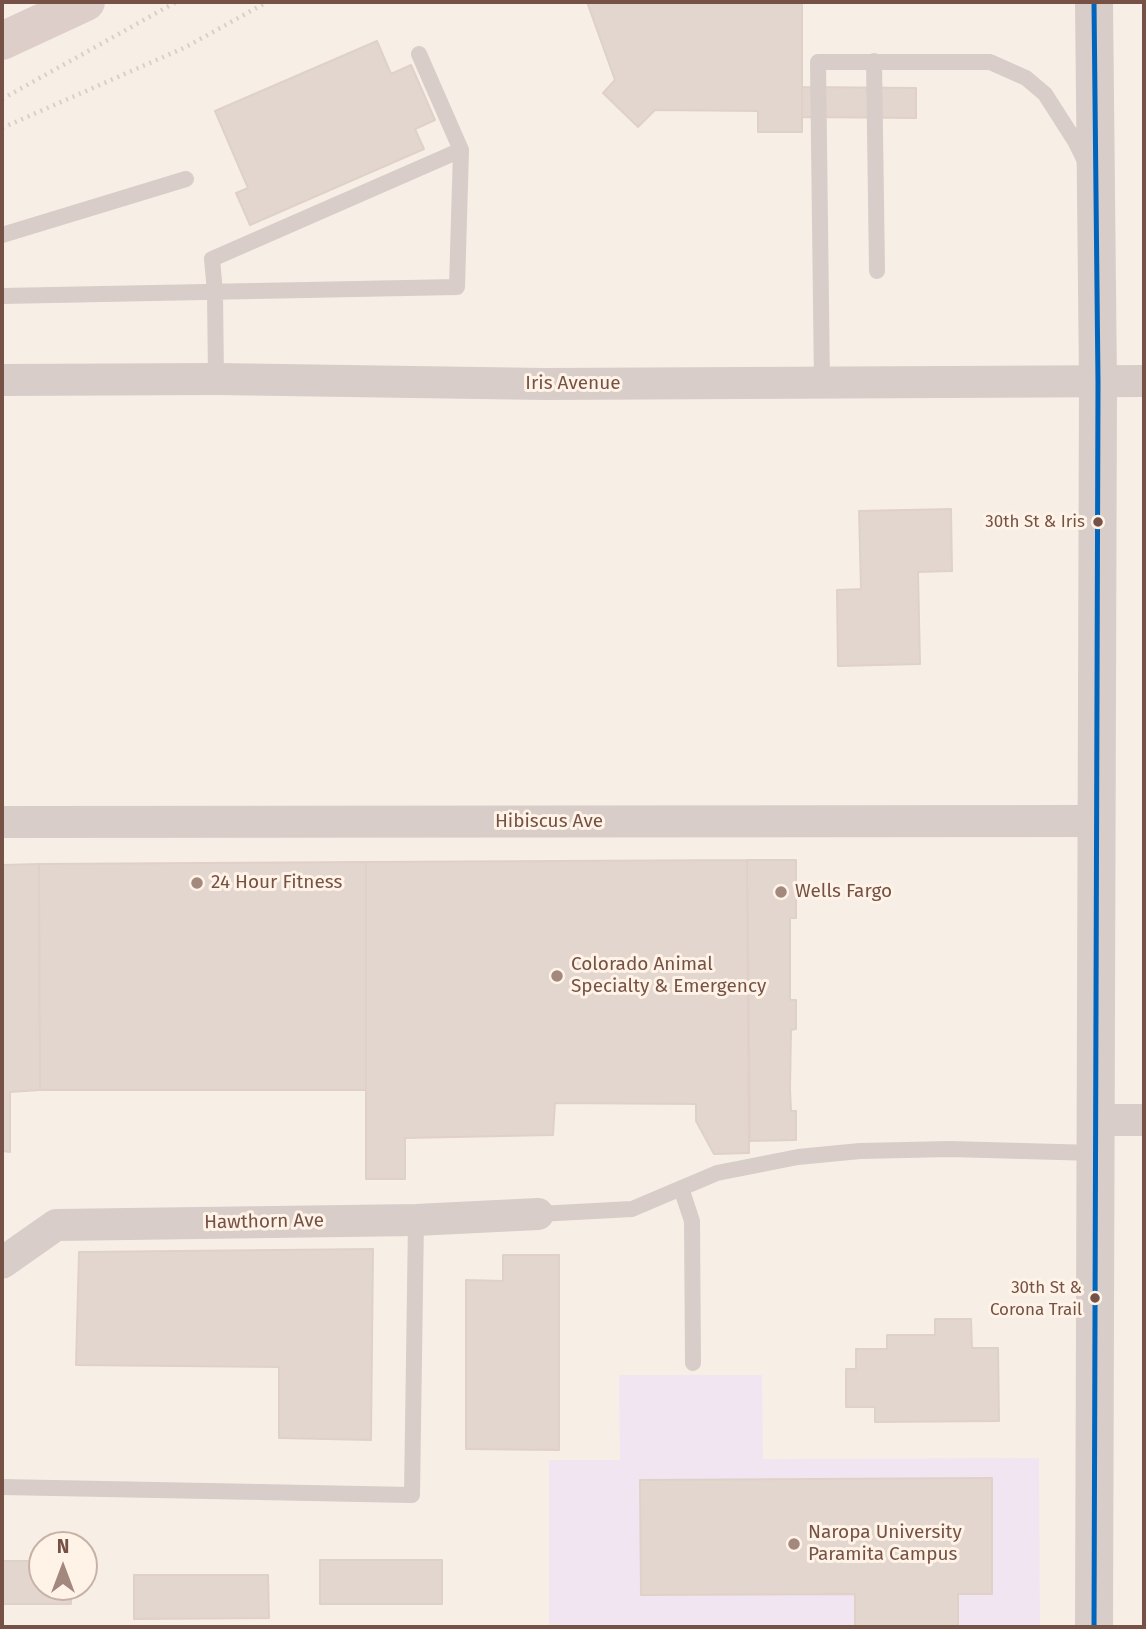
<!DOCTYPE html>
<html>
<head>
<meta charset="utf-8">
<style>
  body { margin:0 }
  #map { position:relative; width:1146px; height:1629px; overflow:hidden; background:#f7efe6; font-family:"Fira Sans",sans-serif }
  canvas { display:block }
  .frame { position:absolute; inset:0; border:4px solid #765146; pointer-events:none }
  .north { position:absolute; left:28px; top:1531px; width:70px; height:70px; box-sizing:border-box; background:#fff3e7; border:2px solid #c8b2a7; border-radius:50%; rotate:0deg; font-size:19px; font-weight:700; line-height:28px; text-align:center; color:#765146 }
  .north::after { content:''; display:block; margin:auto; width:24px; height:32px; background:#a3887e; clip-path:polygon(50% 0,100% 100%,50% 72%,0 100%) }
</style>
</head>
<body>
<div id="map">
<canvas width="1146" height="1629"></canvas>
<div class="frame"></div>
<div class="north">N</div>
</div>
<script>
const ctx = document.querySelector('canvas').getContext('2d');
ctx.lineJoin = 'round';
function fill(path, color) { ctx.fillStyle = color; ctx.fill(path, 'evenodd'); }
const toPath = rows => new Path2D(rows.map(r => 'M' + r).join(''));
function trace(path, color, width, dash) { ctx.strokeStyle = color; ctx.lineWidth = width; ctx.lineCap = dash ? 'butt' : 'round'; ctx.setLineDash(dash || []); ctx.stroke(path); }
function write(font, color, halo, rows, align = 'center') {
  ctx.font = font + ' "Fira Sans",sans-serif'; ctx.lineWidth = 6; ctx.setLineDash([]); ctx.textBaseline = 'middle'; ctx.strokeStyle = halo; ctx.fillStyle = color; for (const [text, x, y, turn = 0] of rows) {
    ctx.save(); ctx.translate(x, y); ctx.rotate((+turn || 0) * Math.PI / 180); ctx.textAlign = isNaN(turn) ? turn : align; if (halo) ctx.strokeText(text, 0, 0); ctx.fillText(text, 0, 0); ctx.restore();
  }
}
const education = toPath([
  [619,1375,762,1375,763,1459,1039,1458,1040,1627,549,1627,549,1460,620,1460]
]);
const building = toPath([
  [587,2,802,2,802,132,758,132,758,111,655,110,638,127,603,93,615,80,587,2],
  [377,41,391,74,411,65,435,120,415,129,424,149,250,225,236,193,248,188,215,111,377,41],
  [802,87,916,88,916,118,802,117,802,87],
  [951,509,952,571,918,572,920,664,838,666,837,590,861,589,859,511,951,509],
  [747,860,749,1153,714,1154,696,1121,696,1104,555,1103,553,1135,405,1138,405,1179,366,1179,366,862,747,860],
  [747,860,796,860,796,918,790,918,790,1000,796,1000,796,1029,791,1030,790,1089,791,1111,796,1111,796,1140,750,1141,747,860],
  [366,862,366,1090,40,1090,39,864,366,862],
  [39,864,40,1090,10,1092,10,1152,2,1151,2,865,39,864],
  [373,1249,371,1440,279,1438,279,1367,76,1365,79,1252,373,1249],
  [503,1255,559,1255,559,1450,466,1449,466,1280,503,1281,503,1255],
  [935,1319,971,1319,972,1348,998,1348,999,1421,875,1422,875,1407,846,1407,846,1369,856,1369,856,1349,887,1349,887,1335,935,1335,935,1319],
  [992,1478,992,1594,958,1594,958,1627,855,1627,855,1594,641,1595,640,1480,992,1478],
  [320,1560,442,1560,442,1604,320,1604,320,1560],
  [2,1561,42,1561,42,1587,71,1587,71,1604,2,1604,2,1561],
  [134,1575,268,1575,269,1618,134,1619,134,1575]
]);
const path = toPath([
  [2,99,176,2],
  [2,128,186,47,267,2]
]);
const lane = toPath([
  [874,61,877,271],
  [2,235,186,179],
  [2,296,457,287,461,150,419,54],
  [216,379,215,292,212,259,461,150],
  [822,384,818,62,990,62,1026,78,1045,94,1075,141,1086,163],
  [681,1188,692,1221,693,1363],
  [538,1214,632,1209,717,1173,798,1157,860,1151,950,1149,1095,1153],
  [2,1487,412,1495,416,1220]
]);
const street = toPath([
  [2,380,216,379,545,384,1144,381],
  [2,822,1096,821],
  [1095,1120,1144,1120],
  [2,1263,56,1225,416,1220,538,1214]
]);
const secondary = toPath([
  [1094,2,1098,383,1094,1627]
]);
const highway = toPath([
  [2,41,86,2]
]);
const bus1 = toPath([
  [1094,2,1098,383,1094,1627]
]);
const markers = [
  [1098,522,6,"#765146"],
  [197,883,7,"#a3887e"],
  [781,892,7,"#a3887e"],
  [557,976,7,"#a3887e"],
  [1095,1298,6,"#765146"],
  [794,1544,7,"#a3887e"]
];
const busNames = [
  ["30th St & Iris",1085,522],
  ["30th St &",1082,1288],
  ["Corona Trail",1082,1310]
];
const streetNames = [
  ["Iris Avenue",573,384],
  ["Hibiscus Ave",549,822],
  ["Hawthorn Ave",264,1222,-1]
];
const poiNames = [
  ["24 Hour Fitness",211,883],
  ["Wells Fargo",795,892],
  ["Colorado Animal",571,965],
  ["Specialty & Emergency",571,987],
  ["Naropa University",808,1533],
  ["Paramita Campus",808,1555]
];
fill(education, '#f1e5f1');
fill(building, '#e3d6ce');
trace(building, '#e0d1c8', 2);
trace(path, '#dacfca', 4.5, [2, 5]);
trace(lane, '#d8cdc8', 16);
trace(street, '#d8cdc8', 32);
trace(secondary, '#d8cdc8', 38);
trace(highway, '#dececa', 38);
trace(bus1, '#0065bd', 5);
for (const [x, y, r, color] of markers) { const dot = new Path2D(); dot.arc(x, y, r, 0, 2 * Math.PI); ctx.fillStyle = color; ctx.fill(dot); trace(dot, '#fff3e7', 2.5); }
write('17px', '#765146', '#fff3e7', busNames, 'right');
write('19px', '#765146', '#fff3e7', streetNames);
write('19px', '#765146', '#fff3e7', poiNames, 'left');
</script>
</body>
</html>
